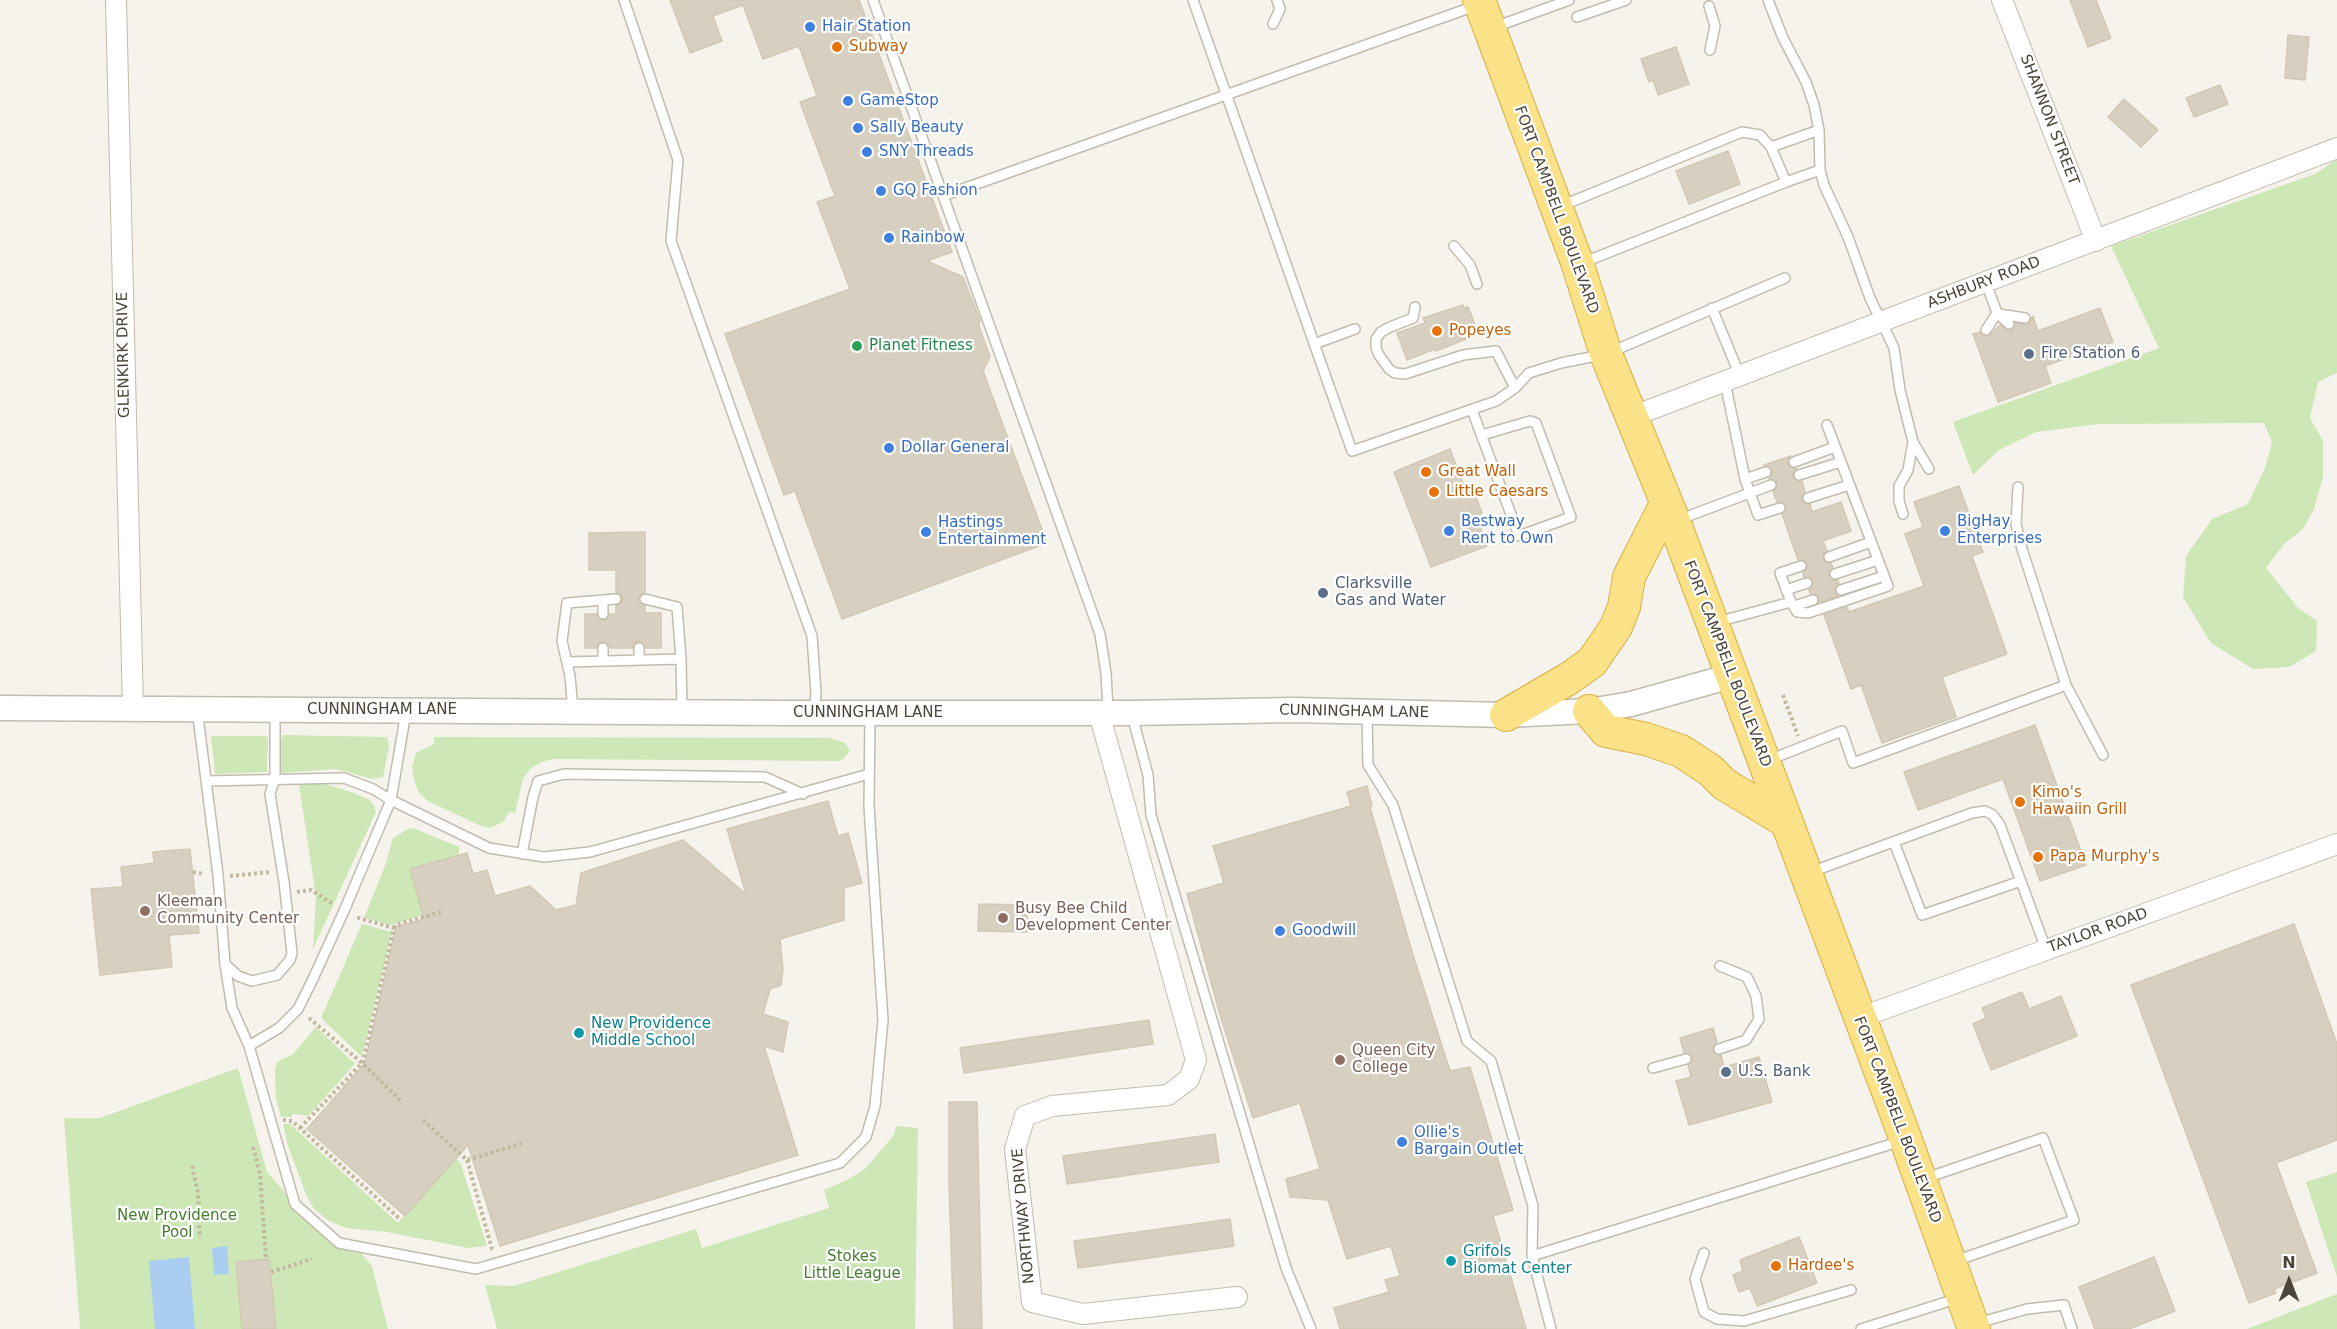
<!DOCTYPE html>
<html>
<head>
<meta charset="utf-8">
<style>
  body { margin:0 }
  #map { position:relative; width:2337px; height:1329px; overflow:hidden; background:#f5f3ec; font-family:"DejaVu Sans",sans-serif }
  canvas { display:block }
  .north { position:absolute; left:2259px; top:1251px; width:60px; height:60px; -webkit-text-stroke:4px #fff; paint-order:stroke; rotate:0deg; font-size:16px; font-weight:700; line-height:24px; text-align:center; color:#4a4539 }
  .north::after { content:''; display:block; margin:auto; width:21px; height:27px; background:#4a4539; clip-path:polygon(50% 0,100% 100%,50% 72%,0 100%) }
</style>
</head>
<body>
<div id="map">
<canvas width="2337" height="1329"></canvas>
<div class="north">N</div>
</div>
<script>
const ctx = document.querySelector('canvas').getContext('2d');
ctx.lineJoin = 'round';
function fill(path, color) { ctx.fillStyle = color; ctx.fill(path, 'evenodd'); }
const toPath = rows => new Path2D(rows.map(r => 'M' + r).join(''));
function trace(path, color, width, dash) { ctx.strokeStyle = color; ctx.lineWidth = width; ctx.lineCap = dash ? 'butt' : 'round'; ctx.setLineDash(dash || []); ctx.stroke(path); }
function write(font, color, halo, rows, align = 'center') {
  ctx.font = font + ' "DejaVu Sans",sans-serif'; ctx.lineWidth = 4.5; ctx.setLineDash([]); ctx.textBaseline = 'middle'; ctx.strokeStyle = halo; ctx.fillStyle = color; for (const [text, x, y, turn = 0] of rows) {
    ctx.save(); ctx.translate(x, y); ctx.rotate((+turn || 0) * Math.PI / 180); ctx.textAlign = isNaN(turn) ? turn : align; if (halo) ctx.strokeText(text, 0, 0); ctx.fillText(text, 0, 0); ctx.restore();
  }
}
const green = toPath([
  [2337,159,2337,373,2318,382,2310,418,2323,441,2323,477,2314,509,2303,529,2283,545,2266,568,2298,608,2317,621,2316,651,2289,667,2253,669,2211,643,2183,597,2186,556,2212,519,2248,504,2265,468,2272,442,2264,423,2099,424,2036,432,1999,450,1973,475,1953,422,2159,348,2111,246,2315,174],
  [283,735,387,737,389,746,383,777,372,779,336,769,281,773,280,743],
  [211,736,265,736,268,738,267,772,215,774],
  [434,737,830,738,845,743,850,751,843,759,837,761,553,759,541,762,530,769,523,779,515,813,509,812,503,822,490,828,481,826,428,801,419,793,414,781,412,767,416,753,434,744],
  [322,783,354,793,370,800,375,807,376,812,313,949,316,897,299,785],
  [413,828,459,847,459,855,410,869,423,915,390,925,364,918,386,863,393,838,408,829],
  [362,924,392,932,362,1057,321,1018],
  [316,1027,355,1064,308,1116,293,1114,291,1117,281,1117,276,1099,275,1071,277,1062,293,1054],
  [238,1068,267,1172,295,1204,339,1243,355,1246,372,1266,388,1329,80,1329,64,1118,100,1118],
  [283,1124,290,1124,398,1223,456,1158,461,1164,487,1246,468,1248,387,1232,346,1228,329,1221,315,1210,307,1197,288,1146],
  [896,1126,918,1128,915,1329,497,1329,485,1285,514,1286,696,1229,702,1248,829,1208,824,1190,847,1180,865,1169,894,1135],
  [2337,1172,2337,1277,2306,1182],
  [2337,1294,2337,1329,2247,1329]
]);
const water = toPath([
  [227,1246,229,1274,214,1275,212,1248],
  [189,1257,195,1329,155,1329,149,1261]
]);
const building = toPath([
  [670,0,859,0,952,252,927,261,963,277,980,320,979,326,990,357,983,371,1047,543,842,619,795,491,784,495,725,334,850,289,817,202,835,196,800,102,817,96,799,46,763,59,743,5,713,16,722,41,690,53,670,0],
  [2070,0,2096,0,2111,38,2088,47,2070,0],
  [2288,35,2309,37,2305,80,2285,78,2288,35],
  [1676,47,1689,84,1658,95,1653,80,1649,82,1641,59,1676,47],
  [2220,85,2228,104,2194,117,2186,98,2220,85],
  [2124,99,2158,130,2141,147,2108,117,2124,99],
  [1728,151,1740,184,1689,204,1676,171,1728,151],
  [1463,305,1464,308,1468,307,1476,327,1472,329,1474,336,1436,351,1435,349,1407,360,1397,333,1425,323,1423,318,1463,305],
  [2100,308,2113,342,2045,366,2051,383,1998,402,1973,334,1980,332,1983,336,1989,336,2000,325,2007,330,2012,330,2016,323,2028,324,2033,316,2038,331,2100,308],
  [1450,449,1466,491,1473,488,1482,513,1476,516,1487,546,1431,567,1394,472,1450,449],
  [1791,456,1788,460,1788,465,1792,468,1797,469,1793,473,1793,478,1797,481,1802,481,1805,492,1801,497,1803,503,1810,504,1812,512,1841,502,1851,531,1823,541,1827,551,1823,555,1823,560,1827,563,1831,563,1833,568,1829,572,1829,577,1833,580,1838,580,1839,584,1834,589,1838,596,1819,602,1818,595,1810,594,1809,589,1813,585,1813,580,1809,577,1804,577,1803,573,1807,568,1807,563,1803,560,1798,560,1782,514,1786,510,1786,505,1782,502,1777,502,1773,491,1777,487,1777,482,1769,479,1772,474,1772,469,1764,465,1791,456],
  [1959,486,1983,552,1972,556,2007,654,1942,677,1956,717,1882,743,1861,685,1851,689,1824,615,1847,607,1849,612,1924,586,1905,534,1923,527,1914,502,1959,486],
  [645,532,645,592,640,595,638,600,645,606,645,613,661,613,661,648,646,648,640,641,635,643,632,648,610,648,604,641,599,643,596,648,585,648,585,614,596,614,599,619,606,620,610,614,616,614,616,606,620,604,623,599,621,595,616,592,616,570,589,570,589,533,645,532],
  [2035,725,2086,865,2040,881,2003,779,1918,810,1904,772,2035,725],
  [1367,786,1372,806,1370,807,1413,955,1450,1071,1470,1067,1513,1210,1493,1216,1526,1329,1340,1329,1334,1308,1389,1292,1385,1280,1400,1276,1391,1246,1347,1259,1328,1200,1290,1197,1286,1179,1320,1169,1300,1103,1253,1118,1220,1015,1187,894,1224,883,1213,846,1351,806,1347,792,1367,786],
  [828,801,838,836,848,833,862,883,844,888,844,920,780,939,783,969,781,985,770,989,763,1014,788,1022,783,1052,764,1046,798,1155,500,1246,468,1145,405,1216,307,1129,365,1063,396,927,424,919,410,869,467,853,473,874,487,870,495,896,530,886,556,910,576,905,581,873,683,840,746,894,727,829,828,801],
  [190,849,199,933,169,935,172,967,100,975,91,889,123,887,121,867,154,863,153,852,190,849],
  [979,904,1027,905,1027,932,978,931,979,904],
  [2294,924,2337,1044,2337,1140,2276,1163,2317,1273,2274,1289,2276,1293,2249,1303,2131,985,2294,924],
  [2022,992,2029,1009,2061,996,2077,1036,1991,1070,1973,1024,1986,1018,1982,1008,2022,992],
  [1149,1020,1153,1044,964,1073,960,1048,1149,1020],
  [1713,1028,1717,1042,1714,1045,1712,1051,1715,1054,1721,1055,1724,1067,1759,1057,1772,1102,1689,1125,1676,1081,1691,1077,1688,1065,1691,1063,1693,1058,1690,1054,1684,1053,1680,1038,1713,1028],
  [949,1102,977,1102,982,1329,954,1329,949,1184,949,1102],
  [1215,1134,1219,1162,1067,1184,1063,1156,1215,1134],
  [1230,1219,1234,1246,1078,1268,1074,1241,1230,1219],
  [1799,1237,1817,1283,1757,1306,1750,1288,1739,1292,1733,1275,1743,1271,1740,1260,1799,1237],
  [2154,1257,2175,1311,2129,1329,2095,1329,2079,1287,2154,1257],
  [269,1259,276,1329,242,1329,236,1262,269,1259]
]);
const path = toPath([
  [1783,695,1798,736],
  [193,872,204,874],
  [230,876,270,872],
  [297,892,311,890,333,904],
  [394,928,395,925,444,911],
  [309,1018,362,1063,402,1102],
  [283,1120,292,1121,401,1220],
  [423,1120,467,1160,523,1143],
  [300,1128,363,1062,394,928,355,917],
  [253,1147,260,1174,266,1260],
  [467,1160,492,1249,495,1250],
  [192,1166,198,1193,200,1238],
  [271,1272,312,1259]
]);
const service = toPath([
  [624,0,678,160,671,241,812,636,816,693,814,711],
  [873,0,1100,634,1106,673,1108,711],
  [1193,0,1352,451,1496,401,1515,388,1529,373,1561,363,1606,354,1785,278],
  [1768,0,1783,38,1806,82,1814,105,1819,130,1820,170,1824,185,1848,237,1870,298,1894,348,1900,390,1913,442,1908,470,1899,486,1899,501,1903,514],
  [1709,6,1715,26,1710,50],
  [1577,17,1626,0],
  [1273,24,1280,9,1277,0],
  [1495,27,1569,0],
  [1771,147,1819,130],
  [943,196,1475,6],
  [1561,206,1742,132,1760,135,1771,147,1786,182],
  [1454,246,1470,265,1477,284],
  [1582,263,1786,182,1820,170],
  [1986,283,1997,313,2009,324],
  [1415,307,1413,318,1390,327,1381,332,1376,339,1376,348,1379,355,1389,369,1395,373,1405,374,1463,355,1496,351,1515,388],
  [1712,308,1740,376],
  [1999,314,2025,318],
  [1986,330,1997,313],
  [1314,344,1355,329],
  [1725,382,1745,479,1758,515,1780,508],
  [1472,410,1519,536,1571,517,1536,423,1530,421,1482,435],
  [1913,442,1929,469],
  [1794,462,1835,447],
  [1799,475,1841,462],
  [1745,479,1766,472],
  [1808,498,1849,485],
  [1678,520,1771,485],
  [1829,557,1871,542],
  [1801,566,1780,573,1791,602,1797,612,1808,613,1888,586,1827,425],
  [1835,574,1878,560],
  [1786,590,1807,583],
  [1841,590,1884,576],
  [645,599,677,607,681,659,682,711],
  [603,600,603,614],
  [1794,606,1813,600],
  [1717,622,1791,602],
  [639,648,639,660],
  [603,661,603,648],
  [567,662,681,659],
  [2066,685,2103,755],
  [197,709,218,875,225,964,232,1008,249,1046,295,1204,339,1243,476,1269,840,1163,866,1137,875,1106,883,1020,869,806,870,714],
  [573,711,570,676,562,641,567,603,616,599],
  [1367,713,1368,765,1393,805,1467,1041,1491,1061,1533,1206,1532,1256,1551,1329],
  [1132,715,1148,775,1151,815,1286,1268,1311,1329],
  [1769,760,1842,731,1853,763,2066,685,2022,549,2016,524,2018,487],
  [206,781,344,778,373,789,391,800,489,848,544,857,590,852,869,774],
  [1894,842,1922,915,2021,881],
  [522,854,533,797,538,781,564,774,765,777,803,794],
  [1811,872,1972,813,1985,811,1993,815,2000,825,2046,949],
  [225,964,238,976,252,981,277,975,290,960,292,953,284,882,270,794,275,778,275,710],
  [249,1046,279,1028,298,1009,312,981,344,911,391,800,406,712],
  [1719,1049,1746,1040,1759,1019,1756,996,1747,977,1720,966],
  [1653,1068,1686,1059],
  [1926,1178,2043,1138,2074,1220,1955,1261],
  [1704,1253,1695,1279,1704,1312,1717,1319,1744,1321,1851,1290],
  [1532,1256,1901,1141],
  [1978,1323,2027,1309,2064,1305,2072,1329],
  [1861,1329,1959,1298]
]);
const minor = toPath([
  [116,0,133,709],
  [2002,0,2096,241],
  [1631,417,2337,148],
  [1099,713,1196,1060,1189,1079,1168,1095,1052,1106,1025,1116,1015,1149,1032,1302,1083,1314,1237,1297],
  [1859,1018,2337,844]
]);
const tertiary = toPath([
  [0,708,788,713,1131,713,1294,710,1506,715,1589,711,1631,704,1731,676]
]);
const trunk = toPath([
  [1479,0,1578,265,1606,354,1674,521,1906,1140,1974,1329],
  [1589,711,1606,731,1646,739,1681,751,1710,770,1724,784,1787,822],
  [1506,715,1568,679,1592,662,1616,627,1624,607,1629,577,1666,504]
]);
const markers = [
  [810,27,6,"#3f7fe0"],
  [837,47,6,"#e8710a"],
  [848,101,6,"#3f7fe0"],
  [858,128,6,"#3f7fe0"],
  [867,152,6,"#3f7fe0"],
  [881,191,6,"#3f7fe0"],
  [889,238,6,"#3f7fe0"],
  [1437,331,6,"#e8710a"],
  [857,346,6,"#2e9e5b"],
  [2029,354,6,"#5c6f8a"],
  [889,448,6,"#3f7fe0"],
  [1426,472,6,"#e8710a"],
  [1434,492,6,"#e8710a"],
  [1449,531,6,"#3f7fe0"],
  [1945,531,6,"#3f7fe0"],
  [926,532,6,"#3f7fe0"],
  [1323,593,6,"#5c6f8a"],
  [2020,802,6,"#e8710a"],
  [2038,857,6,"#e8710a"],
  [145,911,6,"#8d6e63"],
  [1003,918,6,"#8d6e63"],
  [1280,931,6,"#3f7fe0"],
  [579,1033,6,"#0f9aa8"],
  [1340,1060,6,"#8d6e63"],
  [1726,1072,6,"#5c6f8a"],
  [1402,1142,6,"#3f7fe0"],
  [1451,1261,6,"#0f9aa8"],
  [1776,1266,6,"#e8710a"]
];
const shopNames = [
  ["Hair Station",822,27],
  ["GameStop",860,101],
  ["Sally Beauty",870,128],
  ["SNY Threads",879,152],
  ["GQ Fashion",893,191],
  ["Rainbow",901,238],
  ["Dollar General",901,448],
  ["Bestway",1461,522],
  ["Rent to Own",1461,539],
  ["BigHay",1957,522],
  ["Enterprises",1957,539],
  ["Hastings",938,523],
  ["Entertainment",938,540],
  ["Goodwill",1292,931],
  ["Ollie's",1414,1133],
  ["Bargain Outlet",1414,1150]
];
const foodNames = [
  ["Subway",849,47],
  ["Popeyes",1449,331],
  ["Great Wall",1438,472],
  ["Little Caesars",1446,492],
  ["Kimo's",2032,793],
  ["Hawaiin Grill",2032,810],
  ["Papa Murphy's",2050,857],
  ["Hardee's",1788,1266]
];
const streetNames = [
  ["SHANNON STREET",2049,120,69],
  ["FORT CAMPBELL BOULEVARD",1556,210,70],
  ["ASHBURY ROAD",1984,283,-21],
  ["GLENKIRK DRIVE",124,355,-91],
  ["FORT CAMPBELL BOULEVARD",1727,664,69],
  ["CUNNINGHAM LANE",382,710],
  ["CUNNINGHAM LANE",1354,712,1],
  ["CUNNINGHAM LANE",868,713],
  ["TAYLOR ROAD",2098,931,-20],
  ["FORT CAMPBELL BOULEVARD",1897,1120,69],
  ["NORTHWAY DRIVE",1024,1216,-95]
];
const leisureNames = [
  ["Planet Fitness",869,346]
];
const serviceNames = [
  ["Fire Station 6",2041,354],
  ["Clarksville",1335,584],
  ["Gas and Water",1335,601],
  ["U.S. Bank",1738,1072]
];
const educationNames = [
  ["Kleeman",157,902],
  ["Community Center",157,919],
  ["Busy Bee Child",1015,909],
  ["Development Center",1015,926],
  ["Queen City",1352,1051],
  ["College",1352,1068]
];
const cultureNames = [
  ["New Providence",591,1024],
  ["Middle School",591,1041],
  ["Grifols",1463,1252],
  ["Biomat Center",1463,1269]
];
const parkNames = [
  ["New Providence",177,1216],
  ["Pool",177,1233],
  ["Stokes",852,1257],
  ["Little League",852,1274]
];
fill(green, '#cde8b6');
fill(water, '#abcef0');
fill(building, '#d7d0c1');
trace(building, '#d2c9b5', 1.5);
trace(service, '#c1bcae', 12);
trace(minor, '#c1bcae', 22);
trace(tertiary, '#c1bcae', 27);
trace(trunk, '#dbaf41', 34);
trace(path, '#c3b9a0', 4, [3, 3]);
trace(service, '#fff', 9);
trace(minor, '#fff', 20);
trace(tertiary, '#fff', 24);
trace(trunk, '#fbe188', 32);
for (const [x, y, r, color] of markers) { const dot = new Path2D(); dot.arc(x, y, r, 0, 2 * Math.PI); ctx.fillStyle = color; ctx.fill(dot); trace(dot, '#fff', 2); }
write('15px', '#366cbe', '#fff', shopNames, 'left');
write('15px', '#c56008', '#fff', foodNames, 'left');
write('15px', '#4a4539', '#fff', streetNames);
write('15px', '#27864d', '#fff', leisureNames, 'left');
write('15px', '#4e5e75', '#fff', serviceNames, 'left');
write('15px', '#785e54', '#fff', educationNames, 'left');
write('15px', '#0d838f', '#fff', cultureNames, 'left');
write('15px', '#447c2d', '#fff', parkNames);
</script>
</body>
</html>
